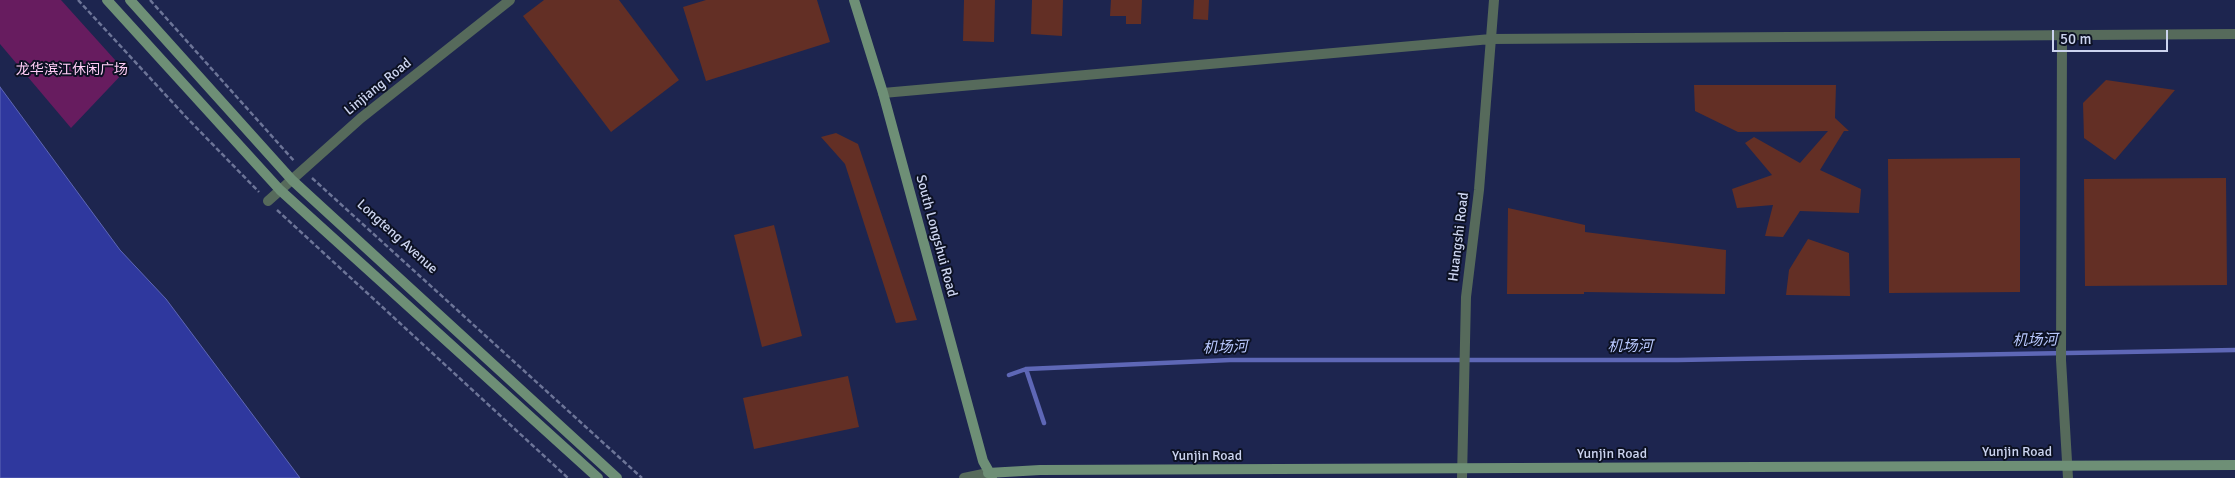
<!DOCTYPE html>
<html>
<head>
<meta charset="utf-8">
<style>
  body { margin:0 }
  #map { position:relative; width:2235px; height:478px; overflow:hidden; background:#1d254f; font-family:Signika,sans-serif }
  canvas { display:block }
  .scale { position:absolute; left:2052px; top:30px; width:116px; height:22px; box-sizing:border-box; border:2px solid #ccd4ef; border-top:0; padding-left:6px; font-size:15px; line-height:18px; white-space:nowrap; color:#ccd4ef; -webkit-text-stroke:4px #0c1123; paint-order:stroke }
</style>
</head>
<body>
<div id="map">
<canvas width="2235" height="478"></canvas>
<div class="scale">50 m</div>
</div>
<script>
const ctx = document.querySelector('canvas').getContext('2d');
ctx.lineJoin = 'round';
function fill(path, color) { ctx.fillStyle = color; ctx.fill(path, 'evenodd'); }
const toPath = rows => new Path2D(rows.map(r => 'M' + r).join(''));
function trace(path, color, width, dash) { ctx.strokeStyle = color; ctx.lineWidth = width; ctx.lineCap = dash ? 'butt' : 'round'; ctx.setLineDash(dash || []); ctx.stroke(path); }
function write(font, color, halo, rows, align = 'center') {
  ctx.font = font + ' Signika,"Noto Sans SC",sans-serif'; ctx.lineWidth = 4; ctx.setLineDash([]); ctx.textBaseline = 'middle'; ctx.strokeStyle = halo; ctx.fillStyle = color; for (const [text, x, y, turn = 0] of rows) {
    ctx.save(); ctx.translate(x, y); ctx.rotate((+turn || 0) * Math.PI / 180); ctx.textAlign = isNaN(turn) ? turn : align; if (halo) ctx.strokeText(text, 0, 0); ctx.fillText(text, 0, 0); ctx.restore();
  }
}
const green = toPath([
  [0,0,61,0,125,71,71,128,0,44]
]);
const water = toPath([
  [0,87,120,250,166,299,300,478,0,478,0,87]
]);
const stream = toPath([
  [1026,369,1044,423],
  [1009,375,1026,369,1230,360,1678,360,2235,350]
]);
const building = toPath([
  [544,0,619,0,679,80,611,132,523,16],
  [706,0,817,0,830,42,706,81,683,7],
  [964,0,995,0,994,42,963,41],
  [1032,0,1063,0,1062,36,1031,34],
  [1111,0,1142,0,1141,24,1126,24,1126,16,1110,16],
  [1194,0,1209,0,1208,20,1193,19],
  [2106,80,2175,90,2115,160,2084,138,2083,103],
  [1694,85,1836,85,1835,118,1849,131,1844,131,1820,170,1861,189,1859,213,1800,211,1783,237,1765,236,1773,205,1737,208,1732,189,1772,175,1745,143,1754,137,1800,163,1828,131,1738,132,1695,111],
  [836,133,858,144,917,320,896,323,845,164,821,137],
  [2020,158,2020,292,1889,293,1888,159],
  [2226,178,2227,285,2085,286,2084,179],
  [1508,208,1585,225,1585,232,1726,250,1725,294,1584,292,1584,294,1507,294],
  [774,225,802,336,762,347,734,235],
  [1808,239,1849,253,1850,296,1786,295,1789,270],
  [848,376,859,427,754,449,743,398]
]);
const path = toPath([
  [78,0,186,117,259,192],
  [150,0,295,162],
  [312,178,642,478],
  [277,210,568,478]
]);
const minor = toPath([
  [883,93,1491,39,2235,34],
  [268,201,361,118,510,0],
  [1462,478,1466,297,1479,190,1494,0]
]);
const tertiary = toPath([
  [2062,36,2061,360,2068,478],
  [964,478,988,473]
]);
const secondary = toPath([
  [107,0,280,190,598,478],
  [130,0,292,180,617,478],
  [854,0,883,93,983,461,992,477],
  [988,473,1040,470,2235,465]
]);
const parkNames = [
  ["龙华滨江休闲广场",72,70]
];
const streetNames = [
  ["Linjiang Road",378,87,-39],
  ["South Longshui Road",936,236,75],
  ["Longteng Avenue",397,237,42],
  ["Huangshi Road",1459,237,-83],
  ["Yunjin Road",2017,452],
  ["Yunjin Road",1612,454],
  ["Yunjin Road",1207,456]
];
const waterNames = [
  ["机场河",2035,341,-1],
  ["机场河",1630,347],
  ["机场河",1225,348,-2]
];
fill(green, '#671c5f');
fill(water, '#2f389e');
trace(water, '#5e67b6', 1);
trace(stream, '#5e67b6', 4.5);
fill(building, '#632f25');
trace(path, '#6d7598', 2.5, [5, 2.5]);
trace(minor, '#566a5b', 10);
trace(tertiary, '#566a5b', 10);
trace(secondary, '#6e8f76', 10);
write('14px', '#ffcdf6', '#0c1123', parkNames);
write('14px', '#ccd4ef', '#0c1123', streetNames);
write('italic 15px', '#b9c8fe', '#0c1123', waterNames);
</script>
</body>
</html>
